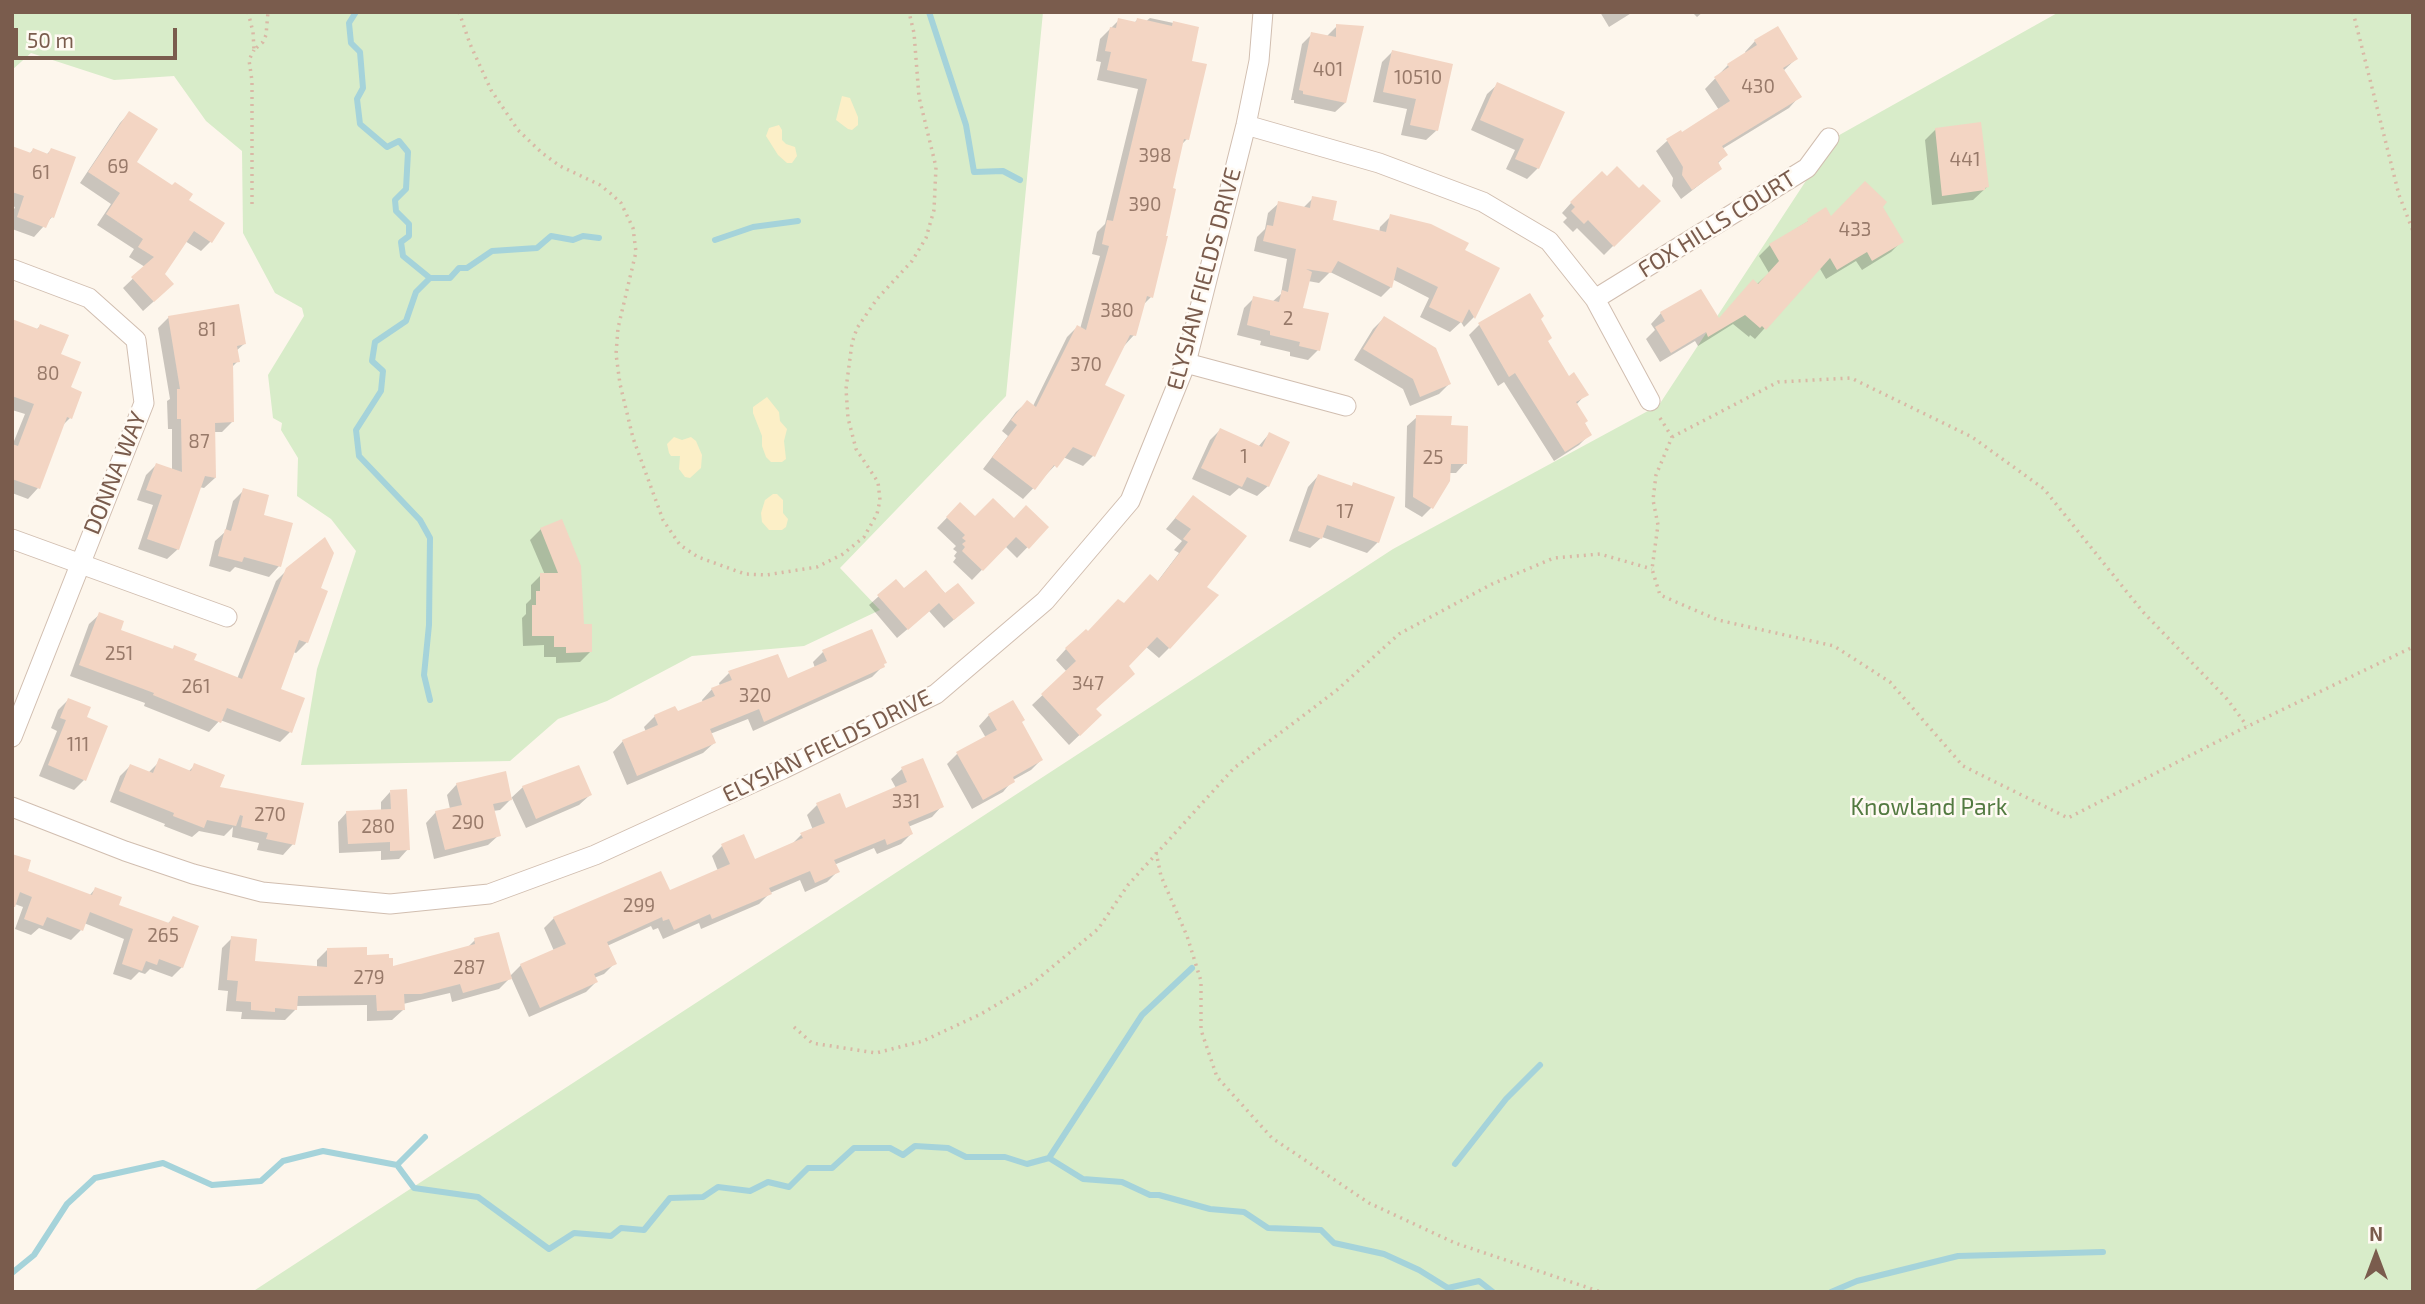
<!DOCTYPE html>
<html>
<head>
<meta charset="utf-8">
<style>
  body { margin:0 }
  #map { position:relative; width:2425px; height:1304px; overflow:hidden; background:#fdf6ec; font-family:"Exo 2",sans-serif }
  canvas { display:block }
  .frame { position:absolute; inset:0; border:14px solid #7a5c4d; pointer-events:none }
  .north { position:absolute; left:2341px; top:1220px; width:70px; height:70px; -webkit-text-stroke:5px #fffaf3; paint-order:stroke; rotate:0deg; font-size:19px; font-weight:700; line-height:28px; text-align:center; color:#7a5c4d }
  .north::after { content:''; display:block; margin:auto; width:24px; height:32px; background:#7a5c4d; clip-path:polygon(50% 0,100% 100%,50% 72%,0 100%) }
  .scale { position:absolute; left:14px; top:28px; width:163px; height:32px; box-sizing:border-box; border:4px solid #7a5c4d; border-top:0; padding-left:9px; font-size:21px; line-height:24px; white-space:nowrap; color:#7a5c4d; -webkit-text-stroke:5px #fffaf3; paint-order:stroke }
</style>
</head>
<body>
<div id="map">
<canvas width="2425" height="1304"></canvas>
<div class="frame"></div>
<div class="north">N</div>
<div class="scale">50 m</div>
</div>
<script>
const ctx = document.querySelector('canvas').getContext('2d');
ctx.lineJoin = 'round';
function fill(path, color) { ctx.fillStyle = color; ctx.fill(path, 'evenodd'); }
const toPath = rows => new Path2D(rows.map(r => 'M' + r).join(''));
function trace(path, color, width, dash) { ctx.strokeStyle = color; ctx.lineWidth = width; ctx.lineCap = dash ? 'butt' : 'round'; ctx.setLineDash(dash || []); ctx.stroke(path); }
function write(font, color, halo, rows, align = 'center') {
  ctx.font = font + ' "Exo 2",sans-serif'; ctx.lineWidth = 5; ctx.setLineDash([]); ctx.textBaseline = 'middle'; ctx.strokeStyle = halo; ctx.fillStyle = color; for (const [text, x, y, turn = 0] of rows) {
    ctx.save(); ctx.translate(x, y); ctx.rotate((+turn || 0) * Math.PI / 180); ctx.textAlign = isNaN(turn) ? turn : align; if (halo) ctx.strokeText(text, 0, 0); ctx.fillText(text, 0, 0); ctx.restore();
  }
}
const green = toPath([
  [12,12,1043,12,1006,396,840,568,880,610,804,646,692,656,607,701,558,719,510,761,301,765,317,669,356,551,331,519,297,496,298,458,281,430,282,423,273,418,268,375,304,316,302,308,275,293,243,233,242,151,206,121,174,76,114,80,31,53,12,70],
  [2059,12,2413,12,2413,1292,252,1292,1393,549,1659,405,1834,138]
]);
const sand = toPath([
  [842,96,850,98,858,117,858,125,852,130,848,129,836,120],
  [779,125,782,130,782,140,786,144,795,147,797,156,792,163,787,163,778,155,766,136,769,128],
  [767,397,779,412,780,421,787,429,784,441,786,459,782,462,771,462,766,457,762,446,762,436,753,413,753,407],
  [674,437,682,440,691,437,696,441,702,455,701,468,690,478,685,477,679,469,680,456,671,456,669,453,667,444],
  [773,494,777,494,783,500,783,513,788,519,786,527,782,530,769,530,762,522,761,513,765,500]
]);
const shadow = toPath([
  [1600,12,1633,12,1609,27],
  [1692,12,1703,12,1697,17],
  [1150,18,1197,28,1190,62,1187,139,1180,146,1151,297,1142,306,1134,335,1124,346,1103,386,1093,456,1083,466,1063,457,1023,499,983,469,1008,436,1002,431,1016,412,1027,402,1033,406,1067,337,1077,327,1080,329,1100,256,1092,254,1097,232,1105,224,1138,89,1097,80,1101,62,1096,61,1100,39,1119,20,1134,23,1137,20,1145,22],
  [1337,26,1345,103,1335,112,1294,103,1294,100,1291,100,1302,44,1312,34,1326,37],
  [1755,41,1796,59,1783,71,1799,97,1789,108,1722,149,1726,155,1717,164,1720,169,1681,199,1672,186,1673,178,1656,151,1667,141,1680,132,1682,134,1719,110,1705,89,1728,65,1746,54,1745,52],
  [1392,52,1437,130,1426,140,1401,135,1407,109,1373,102,1382,62],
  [1498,84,1563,113,1538,168,1527,179,1506,169,1515,150,1471,130,1487,94],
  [129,113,134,162,187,201,211,241,201,251,185,241,163,275,162,294,143,311,123,288,145,267,129,257,134,249,97,225,111,204,80,183,120,123],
  [1936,129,1987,187,1973,200,1932,205,1925,140],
  [12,148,29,154,33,150,46,155,51,150,52,217,34,237,12,229,12,214,15,207,12,206],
  [1607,178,1658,201,1604,255,1577,228,1573,232,1563,222,1567,218,1562,213,1571,203],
  [1313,198,1331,221,1379,233,1380,227,1391,216,1498,268,1474,317,1464,327,1461,322,1450,332,1420,317,1429,298,1392,279,1391,287,1381,297,1330,272,1319,283,1308,281,1301,309,1318,350,1308,360,1290,356,1290,352,1260,345,1261,341,1237,335,1244,308,1254,298,1272,302,1281,294,1287,259,1254,251,1257,237,1265,229,1268,213,1279,203,1303,208],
  [1881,207,1901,242,1891,252,1862,270,1856,261,1826,279,1819,267,1755,339,1750,335,1749,337,1733,324,1698,346,1695,341,1660,362,1646,339,1655,330,1651,324,1661,313,1718,320,1769,273,1759,256,1770,245,1826,210,1831,219],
  [1530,295,1547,341,1568,378,1586,394,1576,405,1590,434,1579,445,1554,461,1504,382,1498,386,1469,335,1479,325],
  [169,317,244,344,236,351,238,361,231,368,232,422,222,432,214,432,215,478,204,488,199,487,178,549,167,559,138,549,153,505,137,500,146,475,156,465,172,470,172,429,168,429,167,401,170,399,158,328],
  [1384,318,1449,384,1439,394,1410,406,1403,389,1354,360,1373,329],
  [12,321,36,330,40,326,59,355,69,388,70,418,62,426,38,488,28,499,12,493,12,446,25,414,12,410],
  [1417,417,1450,427,1465,463,1456,473,1449,473,1449,480,1431,508,1422,517,1405,507,1407,426],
  [1220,430,1258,447,1269,434,1268,486,1257,496,1239,488,1230,496,1192,479,1210,440],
  [1318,476,1350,488,1354,484,1378,542,1367,553,1322,537,1310,548,1289,541,1308,487],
  [244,490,262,516,279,566,269,577,235,567,230,572,209,566,215,541,225,532,233,501],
  [1193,497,1205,587,1169,648,1159,658,1145,646,1127,666,1094,710,1089,726,1069,745,1032,705,1067,672,1056,660,1066,649,1086,631,1088,633,1123,605,1157,582,1179,553,1174,550,1182,541,1166,529],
  [960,504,975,518,1014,520,1047,527,1017,558,1005,546,972,580,953,562,956,558,954,556,957,552,953,549,956,546,937,528],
  [541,529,583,626,590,652,580,662,556,663,556,657,544,657,544,645,523,646,522,618,526,614,526,604,531,599,531,585,541,575,545,575,530,540],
  [287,570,318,589,307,642,296,653,293,652,278,690,290,732,280,742,220,720,209,732,144,706,145,703,70,676,89,624,100,614,118,631,171,650,175,647,192,661,237,679,276,581],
  [925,572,963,612,944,628,929,611,897,638,869,605,879,596,904,591],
  [823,652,883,666,872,677,753,731,748,719,710,734,714,743,703,753,627,785,613,752,623,741,646,732,644,727,655,716,677,714,703,703,702,700,712,689,720,686,719,683,729,673,787,680,815,668,813,662],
  [68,700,85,718,84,780,74,790,39,776,57,731,51,728,58,710],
  [989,715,1020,722,1041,760,1031,770,1013,780,1003,792,972,809,947,764,957,754,986,738,979,726],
  [160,761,188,772,195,765,218,788,293,844,283,855,257,850,259,843,232,837,233,827,224,836,199,831,192,837,164,826,165,824,110,802,120,776,130,766,148,773],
  [902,769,942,806,932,817,908,827,911,834,901,844,877,854,874,848,834,865,837,872,827,882,805,892,800,880,770,893,759,904,701,929,699,923,663,939,658,928,653,930,651,926,607,946,615,963,604,974,594,978,596,982,586,992,529,1017,511,977,499,989,452,1002,450,993,403,1004,403,1010,392,1020,367,1021,367,1005,296,1006,296,1009,285,1020,241,1019,242,1012,226,1011,228,991,218,990,222,948,232,938,253,962,317,968,317,960,327,950,366,956,391,969,467,948,475,940,509,977,521,965,554,951,544,928,554,918,669,892,718,871,712,856,722,846,754,861,791,845,801,835,813,830,807,815,817,805,845,810,896,788,891,779],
  [457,784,510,799,523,787,590,795,579,805,526,828,512,798,500,810,493,811,499,835,488,845,434,859,426,823,436,812,450,809,447,795],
  [390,792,408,849,399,859,381,860,381,851,339,853,338,822,347,812,381,811,381,802],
  [25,872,89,896,95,889,117,906,167,924,174,918,182,967,172,977,150,969,145,974,139,972,131,980,113,974,124,939,84,923,81,930,71,940,39,928,31,935,15,929,23,907,12,903]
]);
const stream = toPath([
  [356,12,349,23,351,43,360,52,363,88,357,99,360,124,387,147,399,141,408,152,406,189,395,200,396,211,409,224,409,236,401,242,403,256,430,278,450,278,459,268,467,268,492,251,537,248,551,236,573,240,583,236,599,238],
  [929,12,966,125,974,172,1003,171,1020,180],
  [715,240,753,227,798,221],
  [430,700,424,675,429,625,430,538,420,520,359,456,356,430,381,391,383,371,372,361,375,342,406,321,416,292,430,278],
  [1049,1158,1083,1179,1122,1182,1150,1195,1159,1195,1210,1209,1244,1212,1268,1228,1321,1230,1334,1243,1384,1254,1419,1270,1448,1288,1479,1281,1493,1292],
  [1049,1158,1142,1015,1192,968],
  [1455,1164,1506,1099,1540,1065],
  [397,1165,425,1137],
  [12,1273,34,1255,67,1204,95,1178,163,1163,212,1185,261,1181,283,1161,323,1151,397,1165,414,1188,478,1197,549,1249,574,1233,611,1236,621,1228,644,1230,670,1198,703,1197,718,1187,750,1191,768,1182,789,1187,808,1168,832,1168,854,1148,890,1148,903,1155,915,1146,948,1148,966,1157,1005,1157,1027,1164,1049,1158],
  [1831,1292,1857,1281,1958,1256,2103,1252]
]);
const building = toPath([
  [1118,18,1136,22,1137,18,1172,26,1173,21,1199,27,1192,61,1207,64,1189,140,1184,139,1173,188,1176,189,1166,236,1168,236,1153,298,1147,296,1136,336,1130,335,1105,385,1125,395,1095,457,1073,447,1057,468,1054,465,1035,490,992,457,1017,425,1011,420,1027,400,1036,407,1077,325,1086,330,1109,246,1102,244,1107,220,1113,221,1147,79,1107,70,1111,52,1105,51,1110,27,1116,28],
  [1336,24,1364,26,1346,103,1303,94,1303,91,1299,90,1311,32,1336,37],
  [1778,26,1798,59,1783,68,1802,97,1722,146,1728,155,1718,162,1722,169,1692,190,1682,175,1683,167,1666,139,1681,130,1682,132,1730,101,1714,77,1729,67,1727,64,1757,45,1754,40],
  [1392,50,1453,64,1438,131,1410,125,1416,99,1383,92],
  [1497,82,1565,112,1539,169,1515,159,1524,139,1480,120],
  [129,111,158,129,137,162,172,185,175,182,193,194,189,200,225,223,212,243,194,231,165,274,174,284,154,302,131,277,154,257,138,247,143,239,106,214,120,193,88,172],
  [1981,122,1989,187,1985,188,1985,190,1942,196,1935,128],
  [12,146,31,153,33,148,48,154,51,148,76,157,54,218,51,217,46,228,17,217,24,196,12,192],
  [1617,166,1639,188,1643,184,1661,201,1614,247,1588,220,1584,224,1571,211,1575,207,1570,202,1602,171,1607,176],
  [1865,181,1887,202,1883,207,1904,242,1872,261,1867,252,1837,270,1830,258,1766,330,1762,326,1760,328,1745,315,1708,337,1706,332,1671,353,1655,327,1665,321,1660,312,1701,289,1719,318,1753,279,1758,284,1779,261,1769,244,1808,221,1807,219,1826,207,1831,216],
  [1312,196,1337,201,1333,220,1386,232,1390,214,1431,224,1469,243,1465,250,1500,268,1475,319,1469,309,1462,323,1429,307,1438,287,1397,267,1392,288,1338,261,1331,273,1306,269,1312,272,1303,308,1329,313,1320,351,1299,346,1300,342,1270,335,1270,331,1247,325,1253,296,1279,302,1282,290,1288,292,1296,249,1263,241,1267,225,1273,226,1278,201,1310,208],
  [1530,293,1544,316,1541,319,1552,338,1548,341,1569,376,1574,372,1589,395,1576,402,1588,421,1585,423,1592,435,1565,452,1515,373,1509,377,1478,323],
  [239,304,246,344,237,346,240,362,233,363,234,422,215,423,216,478,205,476,179,550,147,539,162,495,146,490,156,463,182,472,181,419,177,419,177,389,180,389,168,316],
  [1384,316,1436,348,1451,384,1420,397,1413,379,1363,349],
  [12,319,38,329,40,324,69,335,61,354,81,362,71,387,82,392,72,419,67,417,40,489,12,479,12,444,18,446,34,404,12,396],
  [1416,415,1452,416,1451,425,1468,426,1467,464,1451,464,1450,481,1433,509,1413,497],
  [1220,428,1262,447,1269,432,1290,442,1269,487,1247,477,1242,487,1201,468],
  [1318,474,1352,486,1353,482,1395,497,1379,543,1327,525,1322,539,1298,531],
  [243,488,269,495,264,515,293,523,281,567,244,557,242,562,218,556,225,529,231,531],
  [1193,495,1247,536,1207,587,1219,595,1170,649,1157,637,1129,666,1135,674,1096,709,1102,715,1080,736,1041,694,1076,661,1065,648,1086,629,1088,631,1118,599,1124,603,1150,574,1158,581,1188,542,1183,539,1191,529,1175,518],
  [993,498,1014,518,1026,505,1049,527,1029,549,1016,537,983,571,962,551,965,547,962,544,966,541,962,538,965,535,946,517,960,502,975,516],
  [562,519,581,566,584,624,592,624,592,652,566,653,566,647,554,647,554,636,532,636,532,605,536,605,536,591,540,591,540,573,558,573,540,528],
  [325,537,334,553,321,588,328,591,308,643,299,640,281,689,305,698,292,733,227,708,221,723,153,695,154,693,79,665,99,612,124,621,121,630,173,649,174,645,197,654,194,660,242,679,286,568],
  [926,570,945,593,958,583,975,603,954,620,939,603,908,630,877,595,896,579,904,588],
  [872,629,887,663,884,664,885,667,764,722,759,709,710,729,716,743,637,776,622,740,658,725,654,715,675,706,678,711,715,696,711,688,732,680,728,671,778,654,788,678,827,661,822,650],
  [68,698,91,707,87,717,108,726,86,781,48,765,66,720,60,718],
  [1013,700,1025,720,1022,722,1043,760,1013,777,1015,782,983,800,956,752,997,730,988,714],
  [159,758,191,771,194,763,225,775,220,787,304,803,295,845,266,839,268,833,241,827,243,816,240,815,236,826,207,820,204,828,173,816,174,813,119,791,130,764,153,773],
  [923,758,944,807,908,822,913,834,887,845,885,839,834,860,840,872,815,883,810,871,769,888,772,894,712,919,710,914,674,930,669,919,663,921,662,917,607,942,617,964,594,974,598,982,540,1008,520,964,566,944,553,917,661,871,670,890,730,864,721,844,744,834,755,859,803,838,800,833,825,823,816,803,840,793,846,808,907,782,901,767],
  [579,765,592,795,536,819,522,786],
  [506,771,512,800,493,804,501,836,445,850,435,811,462,805,456,783],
  [407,789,410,850,390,851,390,842,348,844,346,811,391,809,390,790],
  [12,854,31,860,28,871,92,895,95,887,122,897,119,905,169,923,173,916,199,926,183,968,159,959,157,965,146,961,142,971,122,964,133,929,90,912,83,931,47,917,43,926,24,919,32,897,20,892,15,907,12,907],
  [499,932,512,979,463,993,460,984,421,994,404,994,405,1010,377,1011,376,995,298,996,297,1010,275,1008,275,1012,251,1010,251,1002,236,1001,238,981,227,980,231,936,257,939,255,961,327,967,327,948,367,947,367,955,389,954,389,958,393,958,393,966,475,944,474,938]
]);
const path = toPath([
  [248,12,253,32,254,50,263,42,266,35,268,12],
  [459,12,470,44,491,90,518,130,542,153,560,166,600,185,610,193,621,203,633,228,636,252,618,328,616,354,620,384,633,438,663,520,680,545,698,557,745,574,766,575,817,567,843,554,864,537,877,514,880,500,878,482,856,449,848,418,846,389,852,343,857,328,877,299,912,261,926,238,934,210,936,167,919,97,914,33,909,12],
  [2353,12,2399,195,2413,231],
  [252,204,252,81,249,60,254,50],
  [1660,418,1672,437,1656,475,1653,500,1658,525,1652,569,1660,595,1718,620,1834,646,1890,682,1963,766,2068,818,2240,730,2413,647],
  [1672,437,1778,382,1851,378,1972,437,2044,489,2143,612,2227,699,2247,726],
  [1156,852,1161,876,1187,936,1201,981,1201,1030,1217,1077,1272,1138,1369,1203,1455,1243,1601,1292],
  [794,1027,812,1043,876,1053,923,1041,981,1014,1033,983,1098,929,1128,885,1234,768,1337,690,1399,634,1492,584,1554,558,1600,554,1652,569]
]);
const minor = toPath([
  [1246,125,1379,163,1483,202,1549,241,1595,299,1650,401],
  [12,269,89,298,136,340,144,403,12,737],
  [1595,299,1807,168,1829,138],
  [1186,363,1346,406],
  [12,539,227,617],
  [12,807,125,851,193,874,262,892,390,904,489,894,595,855,783,769,936,694,1045,601,1130,501,1186,363,1246,125,1259,61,1263,12]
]);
const numberNames = [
  ["401",1328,70],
  ["10510",1418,78],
  ["430",1758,87],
  ["398",1155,156],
  ["441",1965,160],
  ["69",118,167],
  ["61",41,173],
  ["390",1145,205],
  ["433",1855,230],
  ["380",1117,311],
  ["2",1288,319],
  ["81",207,330],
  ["370",1086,365],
  ["80",48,374],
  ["87",199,442],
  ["1",1244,457],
  ["25",1433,458],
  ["17",1345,512],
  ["251",119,654],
  ["347",1088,684],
  ["261",196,687],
  ["320",755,696],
  ["111",78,745],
  ["331",906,802],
  ["270",270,815],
  ["290",468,823],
  ["280",378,827],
  ["299",639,906],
  ["265",163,936],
  ["287",469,968],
  ["279",369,978]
];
const streetNames = [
  ["FOX HILLS COURT",1717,224,-32],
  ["ELYSIAN FIELDS DRIVE",1204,279,-75],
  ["DONNA WAY",115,473,-68],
  ["ELYSIAN FIELDS DRIVE",827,746,-26]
];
const parkNames = [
  ["Knowland Park",1929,807]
];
fill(green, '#d8ecc9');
fill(sand, '#fcefc7');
fill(shadow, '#0003');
trace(stream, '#a5d3da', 6);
fill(building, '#f3d5c3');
trace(minor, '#d1beb0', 21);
trace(path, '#d9b8a5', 3.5, [2, 5]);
trace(minor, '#fff', 19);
write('19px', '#987a6a', null, numberNames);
write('23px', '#7a5c4d', '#fffaf3', streetNames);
write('23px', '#537a41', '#fffaf3', parkNames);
</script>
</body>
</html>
